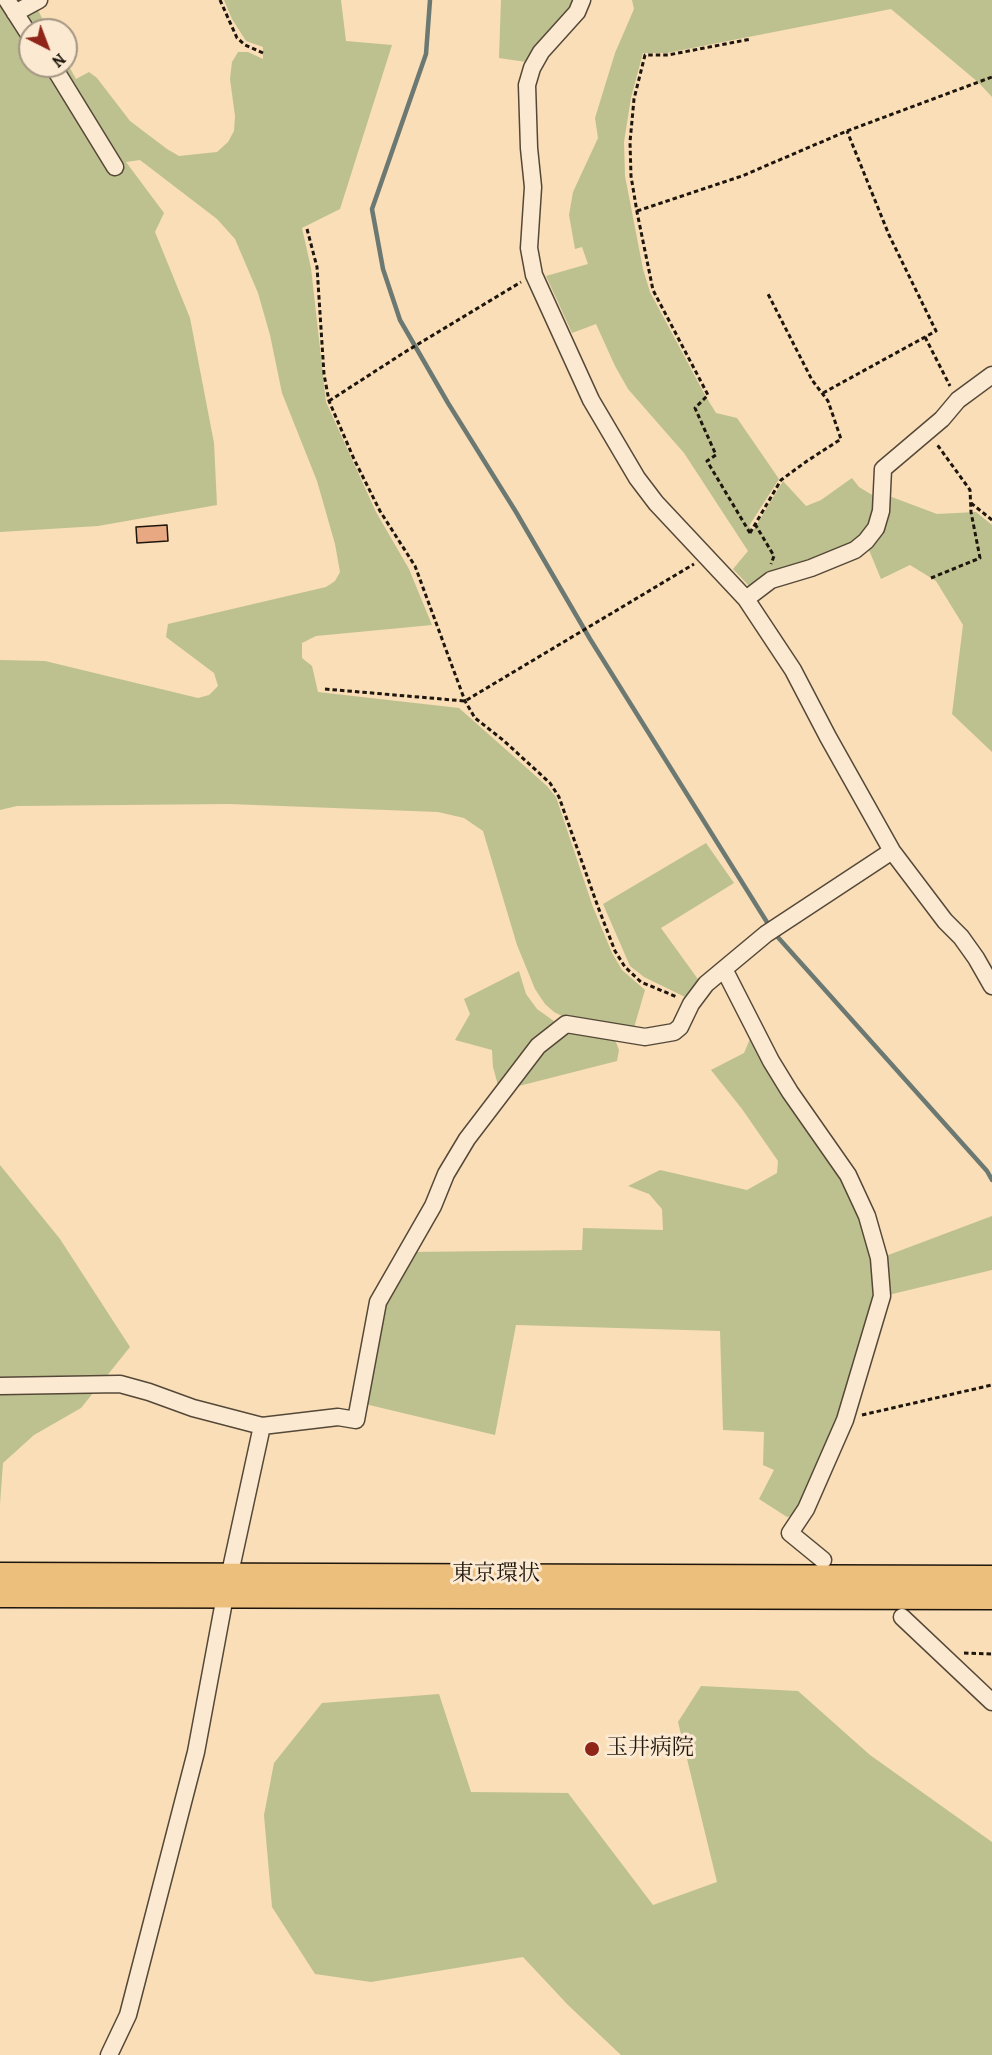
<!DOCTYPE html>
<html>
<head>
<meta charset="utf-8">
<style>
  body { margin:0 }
  #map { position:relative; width:992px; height:2055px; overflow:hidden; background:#f9deb8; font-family:Alegreya,serif }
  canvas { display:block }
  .north { position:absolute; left:18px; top:18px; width:60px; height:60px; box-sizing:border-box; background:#fbead1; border:2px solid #a39583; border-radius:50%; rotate:138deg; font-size:16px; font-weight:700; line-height:24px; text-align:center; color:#1e160d }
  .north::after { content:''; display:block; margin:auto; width:21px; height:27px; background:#8f2418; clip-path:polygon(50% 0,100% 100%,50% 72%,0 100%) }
</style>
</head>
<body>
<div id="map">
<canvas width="992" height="2055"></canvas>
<div class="north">N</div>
</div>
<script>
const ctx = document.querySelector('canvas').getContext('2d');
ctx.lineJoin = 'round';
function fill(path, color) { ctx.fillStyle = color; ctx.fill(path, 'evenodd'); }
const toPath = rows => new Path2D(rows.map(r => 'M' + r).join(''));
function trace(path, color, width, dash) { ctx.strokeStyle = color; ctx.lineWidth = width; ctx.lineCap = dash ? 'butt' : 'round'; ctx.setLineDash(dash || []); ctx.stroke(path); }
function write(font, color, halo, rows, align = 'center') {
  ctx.font = font + ' Alegreya,"Noto Serif JP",serif'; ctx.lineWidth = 6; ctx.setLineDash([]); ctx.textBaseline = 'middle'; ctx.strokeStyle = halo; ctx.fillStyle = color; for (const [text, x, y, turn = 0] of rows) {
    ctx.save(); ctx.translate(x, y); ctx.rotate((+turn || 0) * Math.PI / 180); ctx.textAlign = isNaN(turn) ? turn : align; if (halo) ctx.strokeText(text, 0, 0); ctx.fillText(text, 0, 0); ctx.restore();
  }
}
const green = toPath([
  [0,0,33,0,48,30,30,30,30,66,66,66,66,61,76,79,89,72,97,78,130,121,167,149,179,156,217,152,228,142,234,131,235,116,230,79,232,62,238,52,248,52,263,59,263,47,246,41,232,19,224,0,341,0,346,41,392,45,340,209,302,228,311,268,326,402,376,512,409,569,432,625,316,636,302,643,302,658,312,666,318,692,459,708,547,786,556,797,593,907,612,953,622,970,645,990,633,1031,568,1019,554,1012,545,1004,535,989,517,945,483,831,464,818,438,812,229,804,17,806,0,810,0,660,45,661,198,698,209,695,218,686,214,673,166,637,168,624,326,587,335,581,340,572,335,544,317,481,282,393,270,335,258,293,235,239,217,219,140,160,126,162,164,213,155,232,190,318,214,443,217,505,98,526,0,532],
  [501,0,573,0,571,6,526,62,499,58],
  [632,0,992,0,992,97,979,83,891,9,667,53,643,53,631,98,624,142,625,176,643,269,650,292,705,395,716,413,737,418,779,479,749,526,753,531,783,481,806,506,821,500,852,478,859,487,874,496,875,512,867,528,851,545,769,573,750,587,733,569,748,551,684,453,628,389,615,366,596,324,572,333,546,276,588,264,582,247,575,249,569,215,573,192,598,138,595,118,615,53,634,9],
  [889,496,937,514,976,512,992,525,992,752,952,714,963,625,936,581,910,565,881,579,869,550,879,534],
  [706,843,734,883,661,928,700,982,685,997,644,977,630,966,603,904],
  [519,971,526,994,537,1009,558,1024,499,1089,493,1067,492,1050,455,1040,470,1014,464,999],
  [568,1030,614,1037,619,1050,617,1061,511,1088,544,1048],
  [752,1034,844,1179,876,1258,878,1298,842,1410,795,1515,787,1517,759,1499,774,1470,763,1465,764,1432,723,1430,720,1331,516,1325,495,1435,365,1404,384,1303,411,1252,582,1250,583,1228,663,1230,662,1209,649,1194,628,1186,660,1170,747,1190,777,1173,778,1161,742,1109,711,1070,744,1053],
  [0,1165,60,1239,130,1347,81,1408,34,1435,3,1463,0,1504],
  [992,1216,992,1270,884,1296,883,1257],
  [701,1686,798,1691,870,1755,992,1842,992,2055,621,2055,568,2005,523,1957,371,1982,315,1974,272,1907,264,1815,274,1763,322,1703,439,1694,471,1792,568,1793,653,1905,717,1882,678,1722]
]);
const stream = toPath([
  [430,0,426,54,372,209,383,269,400,320,448,403,516,512,590,639,770,927],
  [775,934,987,1171,992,1180]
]);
const building = toPath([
  [167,525,168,541,137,543,136,527,167,525]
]);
const path = toPath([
  [220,0,237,38,245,45,263,53],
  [637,211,742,176,847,131,992,77],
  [307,229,317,267,324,374,329,401,354,459,380,511,415,566,465,701,475,718,503,740,550,783,559,797,598,907,615,951,625,967,641,982,677,997],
  [925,337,950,386],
  [823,393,936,331,889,235,847,131],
  [329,401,405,352,521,282],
  [971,503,992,520],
  [755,524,774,556,771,564],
  [750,533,707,461,716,455,695,408,708,395,653,290,637,212,631,176,630,142,634,99,645,55,668,55,751,39],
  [750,533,781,480,807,461,841,439,828,401,812,380,767,292],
  [931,578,980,558,971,512,970,490,936,443],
  [325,689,465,701,694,564],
  [862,1415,992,1385],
  [964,1653,992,1654]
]);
const minor = toPath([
  [7,0,30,36],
  [582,0,577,12,541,52,532,68,527,85,529,148,533,187,529,248,534,275,591,400,637,478,656,503,746,599,793,670,828,737,892,851,945,921,961,937,976,958,992,986],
  [15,13,39,0],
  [53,66,115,167],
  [746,599,771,580,811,568,855,550,866,541,876,528,881,511,883,469,942,419,958,400,992,375],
  [724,969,771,1061,790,1092,848,1175,867,1216,879,1258,882,1296,845,1420,806,1509,790,1533,823,1560],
  [0,1386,120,1384,149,1392,193,1408,262,1426],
  [902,1617,992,1702],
  [109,2055,128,2015,196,1752,225,1596,262,1426,338,1417,356,1420,378,1302,433,1206,446,1174,467,1139,538,1046,566,1024,645,1037,674,1032,680,1027,691,1004,706,984,766,934,892,851]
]);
const highway = toPath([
  [0,1574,992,1577],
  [0,1596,992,1598]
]);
const markers = [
  [592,1749,8,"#8f2418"]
];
const streetNames = [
  ["東京環状",496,1575]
];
const poiNames = [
  ["玉井病院",606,1749]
];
fill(green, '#bdc18f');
trace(stream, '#6b7972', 4.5);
fill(building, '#e8a881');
trace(building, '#1e160d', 1.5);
trace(minor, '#554838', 19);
trace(highway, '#1e160d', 25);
trace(path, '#1e160d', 3, [4.5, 3]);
trace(minor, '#fbead1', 16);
trace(highway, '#ecbf7c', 22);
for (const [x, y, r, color] of markers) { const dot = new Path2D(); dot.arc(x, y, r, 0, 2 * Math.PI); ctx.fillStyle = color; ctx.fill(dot); trace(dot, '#fbead1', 2); }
write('22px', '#1e160d', '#fbead1', streetNames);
write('22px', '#1e160d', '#fbead1', poiNames, 'left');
</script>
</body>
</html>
